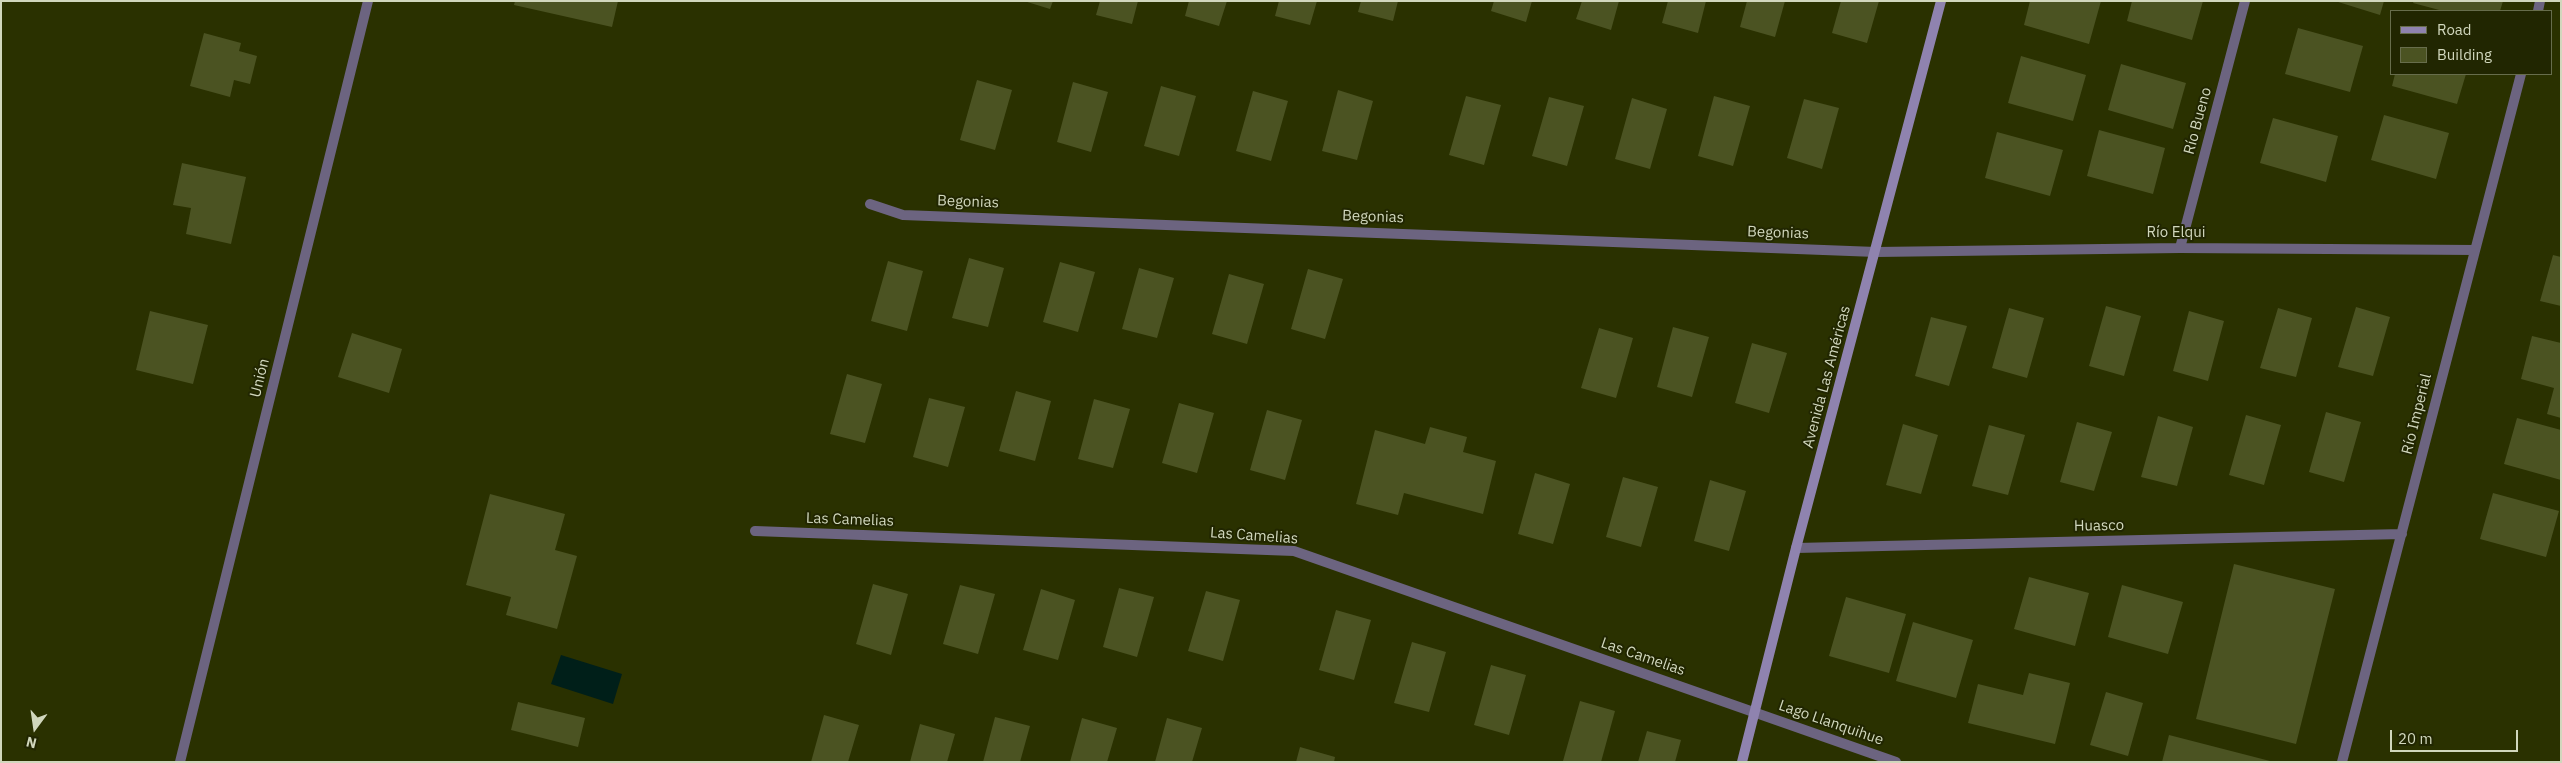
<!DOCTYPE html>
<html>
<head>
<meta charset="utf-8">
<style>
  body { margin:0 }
  #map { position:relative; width:2562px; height:763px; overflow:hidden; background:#2a3100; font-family:"IBM Plex Sans",sans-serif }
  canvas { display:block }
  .frame { position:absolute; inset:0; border:2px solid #d1d7bd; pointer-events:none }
  .legend { position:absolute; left:2390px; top:10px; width:162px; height:65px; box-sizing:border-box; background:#212601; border:1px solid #676d4c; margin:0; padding:6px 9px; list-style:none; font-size:15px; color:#d1d7bd }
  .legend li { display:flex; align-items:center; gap:10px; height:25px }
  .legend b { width:25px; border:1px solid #676d4c }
  .north { position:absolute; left:10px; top:703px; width:50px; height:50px; -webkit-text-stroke:4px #212601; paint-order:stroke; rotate:194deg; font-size:14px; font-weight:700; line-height:20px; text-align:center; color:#d1d7bd }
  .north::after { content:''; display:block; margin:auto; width:18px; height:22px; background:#d1d7bd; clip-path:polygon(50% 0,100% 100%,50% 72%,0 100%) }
  .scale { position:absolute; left:2390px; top:730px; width:128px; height:22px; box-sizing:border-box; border:2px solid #d1d7bd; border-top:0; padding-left:6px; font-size:15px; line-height:18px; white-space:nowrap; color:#d1d7bd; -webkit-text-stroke:4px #212601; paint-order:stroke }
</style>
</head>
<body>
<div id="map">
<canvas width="2562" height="763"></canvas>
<div class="frame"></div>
<ul class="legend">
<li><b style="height:6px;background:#8f83af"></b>Road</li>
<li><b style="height:14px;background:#4b5322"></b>Building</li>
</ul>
<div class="north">N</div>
<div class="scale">20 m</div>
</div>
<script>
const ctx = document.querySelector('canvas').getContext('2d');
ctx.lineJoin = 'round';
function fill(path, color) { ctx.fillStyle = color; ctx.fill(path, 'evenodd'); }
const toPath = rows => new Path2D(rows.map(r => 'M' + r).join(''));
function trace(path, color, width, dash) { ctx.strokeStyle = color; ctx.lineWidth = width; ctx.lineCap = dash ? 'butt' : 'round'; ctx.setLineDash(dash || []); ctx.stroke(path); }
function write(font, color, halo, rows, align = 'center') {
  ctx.font = font + ' "IBM Plex Sans",sans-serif'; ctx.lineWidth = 4; ctx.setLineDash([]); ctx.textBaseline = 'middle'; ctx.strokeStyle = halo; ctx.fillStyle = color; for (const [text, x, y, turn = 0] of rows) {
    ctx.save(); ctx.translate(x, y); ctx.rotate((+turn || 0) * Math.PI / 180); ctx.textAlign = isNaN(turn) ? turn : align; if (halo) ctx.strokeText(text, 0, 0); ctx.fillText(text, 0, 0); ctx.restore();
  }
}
const water = toPath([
  [561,655,622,674,613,704,551,684]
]);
const building = toPath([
  [515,1,618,1,612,27,514,5],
  [1024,1,1053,1,1050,9],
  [1100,1,1138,1,1132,24,1096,15],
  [1189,1,1227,1,1219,26,1185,16],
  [1279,1,1317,1,1310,25,1275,16],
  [1361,1,1398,1,1393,21,1358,12],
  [1494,1,1532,1,1526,22,1491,11],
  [1582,1,1619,1,1611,30,1576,19],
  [1668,1,1706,1,1698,33,1662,23],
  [1747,1,1785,1,1775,37,1740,27],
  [1841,1,1879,1,1867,43,1832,33],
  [2030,1,2101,1,2089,44,2024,25],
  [2132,1,2203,1,2192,40,2127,21],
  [2335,1,2384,1,2380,15],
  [2414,1,2503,1,2500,11,2443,11,2413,3],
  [2298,28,2363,46,2350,92,2285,74],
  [204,33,241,43,239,51,257,56,250,84,234,80,230,97,190,86],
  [2021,56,2086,75,2073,121,2008,103],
  [2121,64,2186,83,2173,129,2108,110],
  [2395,74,2466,74,2457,104,2392,86],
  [977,80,1012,90,995,150,960,140],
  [1073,82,1108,92,1091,152,1057,142],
  [1161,86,1196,96,1179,156,1144,146],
  [1338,90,1373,101,1357,160,1322,151],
  [1253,91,1288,101,1271,161,1236,151],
  [1466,96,1501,105,1484,165,1449,155],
  [1714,96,1750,106,1733,166,1698,156],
  [1549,97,1584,106,1567,166,1532,156],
  [1632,98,1667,109,1650,169,1615,159],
  [1804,99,1839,108,1822,169,1787,158],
  [2384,115,2449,133,2436,179,2371,160],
  [2273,118,2338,136,2326,182,2260,163],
  [2099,130,2165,148,2153,194,2087,176],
  [1997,132,2063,150,2050,196,1985,178],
  [182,163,246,177,231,244,186,234,191,208,173,205],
  [2553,255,2561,257,2561,306,2540,301],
  [969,258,1004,268,988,327,952,318],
  [888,261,923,271,907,331,871,321],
  [1060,262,1095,272,1078,332,1043,322],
  [1139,268,1174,278,1157,338,1122,329],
  [1308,269,1343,279,1325,339,1291,329],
  [1229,274,1264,284,1247,344,1212,334],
  [2106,306,2141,316,2124,376,2089,366],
  [2356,307,2390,317,2373,376,2338,367],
  [2009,308,2044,318,2027,378,1992,368],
  [2278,308,2312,318,2296,377,2260,368],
  [150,311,208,325,193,384,136,370],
  [2189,311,2224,321,2208,381,2173,371],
  [1931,317,1967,326,1949,386,1915,376],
  [1673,327,1709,337,1692,397,1657,387],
  [1599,328,1633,338,1616,398,1581,388],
  [352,333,402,349,389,393,338,377],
  [2532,336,2561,343,2561,418,2547,414,2554,388,2521,379],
  [1752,343,1787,353,1769,413,1735,403],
  [847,374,882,384,865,443,830,434],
  [1016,391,1051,401,1035,461,999,451],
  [929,398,965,407,948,467,913,457],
  [1094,399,1130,409,1113,468,1078,459],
  [1179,403,1214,413,1197,473,1162,463],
  [1267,410,1302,420,1285,480,1250,470],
  [2326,412,2361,422,2344,482,2309,472],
  [2246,415,2281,425,2264,485,2229,475],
  [2158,416,2193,427,2177,486,2141,477],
  [2517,418,2561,430,2561,480,2504,464],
  [2077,422,2112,432,2094,491,2060,482],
  [1903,424,1938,435,1921,494,1886,485],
  [1989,425,2025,435,2008,495,1972,486],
  [1430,427,1467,437,1463,452,1496,461,1483,514,1404,493,1398,515,1356,504,1375,430,1425,444],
  [1535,473,1570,484,1553,544,1518,534],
  [1623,477,1658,487,1641,547,1606,537],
  [1710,480,1746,491,1729,551,1694,541],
  [2493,493,2559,511,2546,557,2480,539],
  [490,494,565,514,555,550,577,556,557,629,506,615,511,597,466,585],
  [2234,564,2335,589,2296,744,2196,719],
  [2029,577,2089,593,2075,646,2014,629],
  [873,584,908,594,891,655,856,644],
  [960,585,995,594,978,654,943,644],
  [2122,585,2183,602,2168,654,2108,637],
  [1119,588,1154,597,1137,657,1103,647],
  [1041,589,1075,600,1058,660,1023,650],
  [1206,591,1240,600,1223,661,1188,651],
  [1846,597,1906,614,1889,673,1829,656],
  [1336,610,1371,620,1354,680,1319,670],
  [1913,622,1973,640,1956,698,1896,681],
  [1412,642,1446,652,1429,712,1394,703],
  [1491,665,1526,675,1509,735,1474,725],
  [2029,673,2070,683,2055,744,1968,723,1978,684,2023,695],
  [2106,692,2143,703,2128,756,2090,745],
  [1580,701,1615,711,1601,762,1563,761],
  [518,702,585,718,578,747,511,730],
  [824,715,859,725,848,762,811,762],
  [995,717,1030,726,1020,762,983,762],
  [1082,718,1117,728,1107,762,1070,762],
  [1167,718,1202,728,1192,762,1155,762],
  [920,724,955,734,947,762,910,762],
  [1647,731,1681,740,1675,762,1638,762],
  [2169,735,2270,761,2270,762,2162,762],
  [1300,747,1335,757,1334,762,1296,762]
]);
const street = toPath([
  [2538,11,2540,1],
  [870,204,903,215,1876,252,2180,248,2475,250],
  [2180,248,2245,1],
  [755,531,1294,551,1896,762],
  [1796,548,2402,534],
  [180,762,368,1],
  [2342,762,2521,74]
]);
const secondary = toPath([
  [1742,762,1796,548,1941,1]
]);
const streetNames = [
  ["Río Bueno",2198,121,-75],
  ["Begonias",968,202,2],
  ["Begonias",1373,217,2],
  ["Begonias",1778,233,2],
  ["Río Elqui",2176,233],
  ["Avenida Las Américas",1827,377,-75],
  ["Unión",260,378,-76],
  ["Río Imperial",2417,414,-76],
  ["Las Camelias",850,520,2],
  ["Huasco",2099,526,-1],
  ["Las Camelias",1254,536,4],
  ["Las Camelias",1643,657,19],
  ["Lago Llanquihue",1831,723,19]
];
fill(water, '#001f19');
fill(building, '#4b5322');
trace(street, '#6c6480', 10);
trace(secondary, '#8f83af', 10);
write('15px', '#d1d7bd', '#212601', streetNames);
</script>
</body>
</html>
